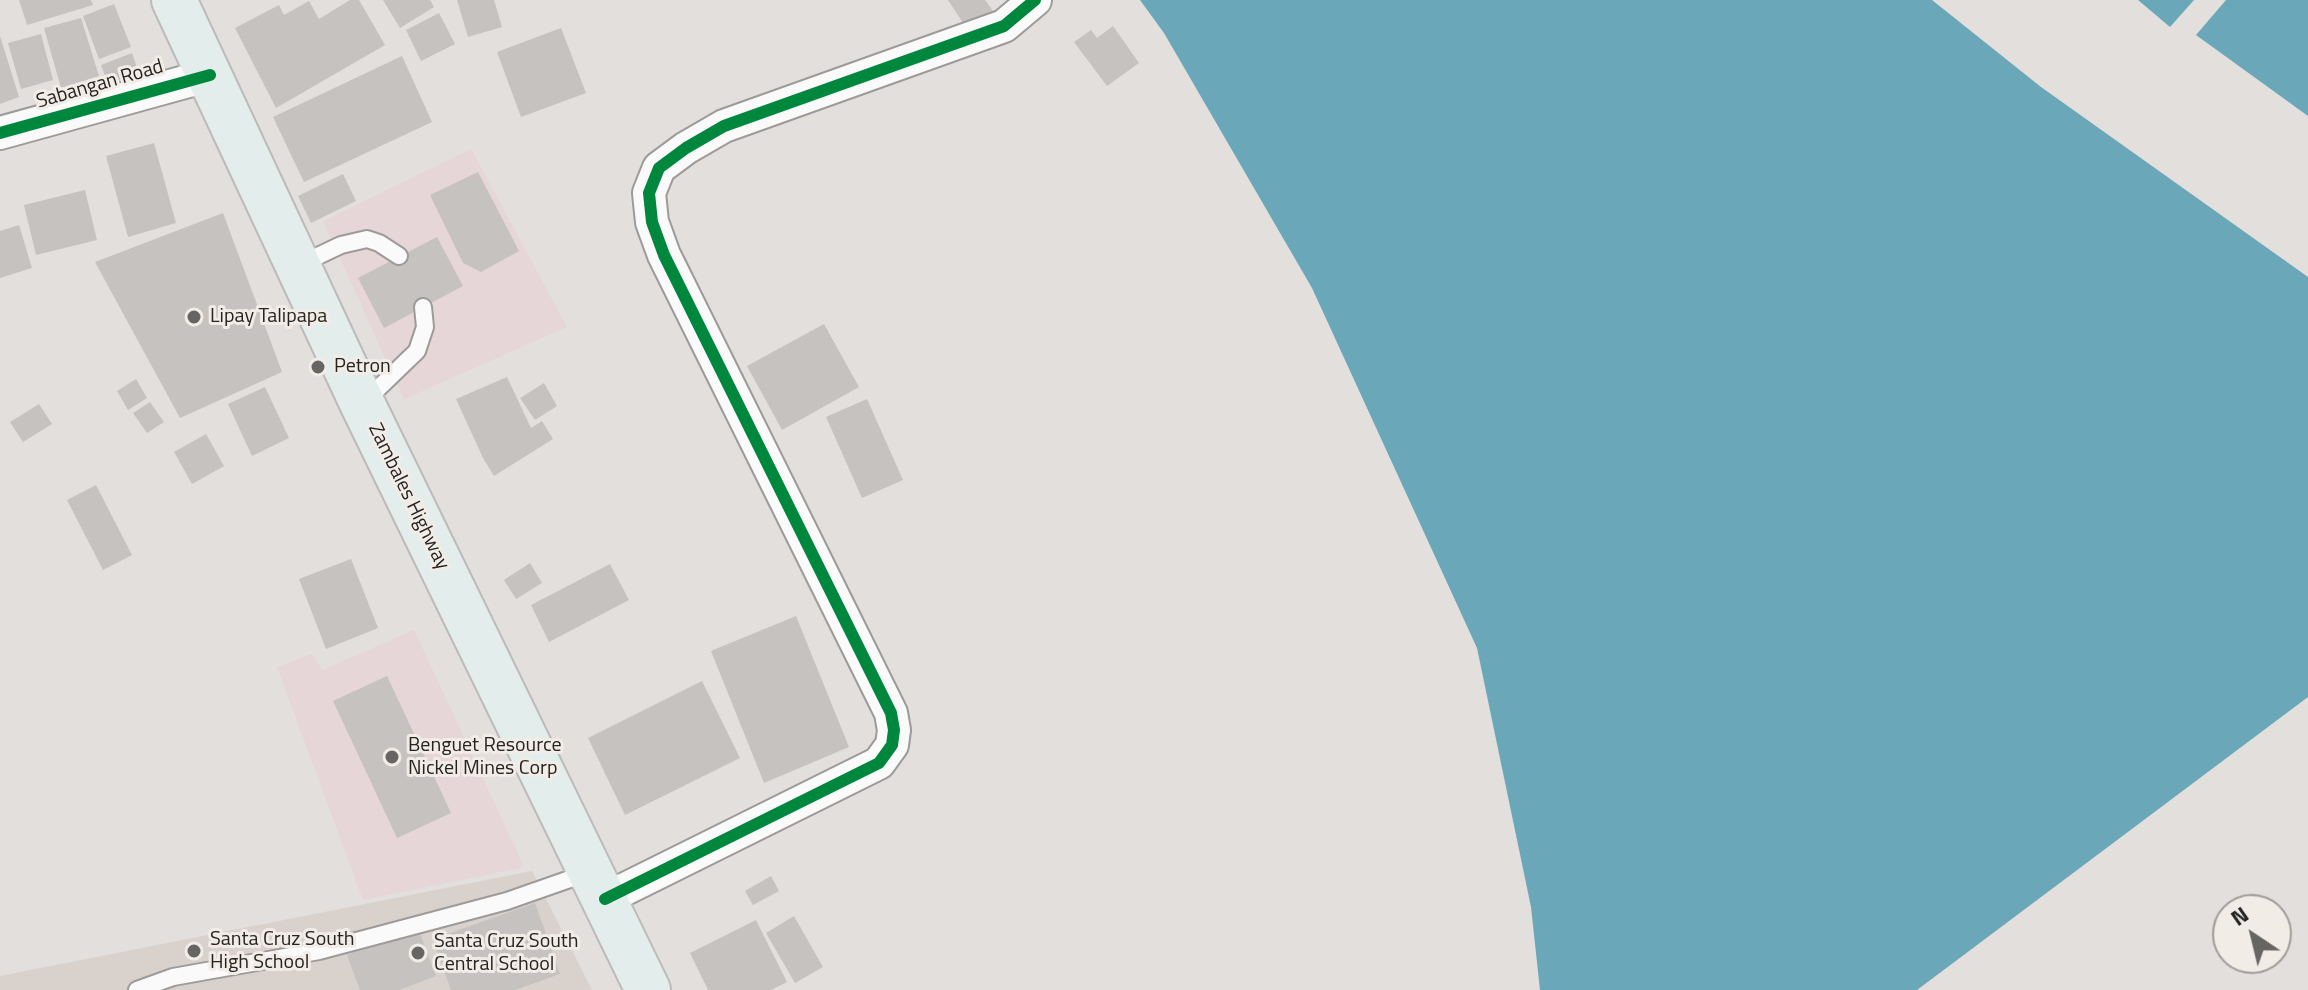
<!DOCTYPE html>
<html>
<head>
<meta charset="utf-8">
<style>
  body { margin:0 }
  #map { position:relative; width:2308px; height:990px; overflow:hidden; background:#e2dfdd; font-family:"Titillium Web",sans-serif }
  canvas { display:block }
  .north { position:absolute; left:2212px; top:894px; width:80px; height:80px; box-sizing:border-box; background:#f2ece7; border:2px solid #a09c98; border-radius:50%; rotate:325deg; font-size:22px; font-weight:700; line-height:32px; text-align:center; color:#252321 }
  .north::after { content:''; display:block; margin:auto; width:28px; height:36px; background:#676563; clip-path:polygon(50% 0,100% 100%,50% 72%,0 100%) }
</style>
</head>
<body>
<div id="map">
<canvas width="2308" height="990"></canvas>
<div class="north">N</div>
</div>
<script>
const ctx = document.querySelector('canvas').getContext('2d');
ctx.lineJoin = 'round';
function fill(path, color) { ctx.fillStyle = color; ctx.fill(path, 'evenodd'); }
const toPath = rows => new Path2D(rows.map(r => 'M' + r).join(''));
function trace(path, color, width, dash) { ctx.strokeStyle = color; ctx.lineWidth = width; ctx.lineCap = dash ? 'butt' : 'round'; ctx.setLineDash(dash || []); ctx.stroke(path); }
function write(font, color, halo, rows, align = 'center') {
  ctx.font = font + ' "Titillium Web",sans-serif'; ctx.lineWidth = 6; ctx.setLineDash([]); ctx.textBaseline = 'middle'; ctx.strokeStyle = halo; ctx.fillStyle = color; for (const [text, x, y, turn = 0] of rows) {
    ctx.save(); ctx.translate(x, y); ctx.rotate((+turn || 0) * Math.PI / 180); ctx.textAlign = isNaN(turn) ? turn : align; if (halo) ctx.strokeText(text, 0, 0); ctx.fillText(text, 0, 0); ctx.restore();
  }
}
const commercial = toPath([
  [471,149,567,327,404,399,323,221],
  [414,630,524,867,363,900,277,667,312,654,322,670]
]);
const built = toPath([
  [532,871,592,990,0,990,0,976]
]);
const water = toPath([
  [1140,0,1932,0,2041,87,2308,277,2308,697,1917,990,1540,990,1531,907,1477,648,1312,288,1164,33],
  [2138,0,2194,0,2170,27],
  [2226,0,2308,0,2308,116,2196,35]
]);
const building = toPath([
  [19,0,91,0,93,5,27,25],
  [350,0,359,0,385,45,276,108,235,28,279,5,284,15,309,1,319,19],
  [383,0,430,0,434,7,400,28],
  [457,0,494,0,502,27,468,37],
  [948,0,985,0,993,11,967,29],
  [114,4,131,47,99,59,83,16],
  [439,13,455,44,421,61,406,30],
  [81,18,99,76,61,88,44,28],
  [1113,26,1139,63,1107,86,1074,42,1091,30,1097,38],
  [561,28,586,93,521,117,497,52],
  [41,34,53,80,21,89,8,43],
  [0,36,19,97,0,104],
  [132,53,143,85,113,97,101,65],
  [402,56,432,122,304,182,273,117],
  [154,143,176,223,128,237,106,156],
  [478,172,519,251,481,272,463,263,430,195],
  [343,174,356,201,311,223,298,196],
  [85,190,97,240,36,255,24,205],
  [223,213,282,372,180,418,95,262],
  [19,225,32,268,0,278,0,231],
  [437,237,463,286,384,328,358,278],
  [824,324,859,387,782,430,747,366],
  [507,377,531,428,542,421,553,439,494,476,483,458,456,399],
  [136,379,147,398,128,410,117,391],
  [544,383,557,406,535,420,520,398],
  [265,387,289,438,252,456,228,404],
  [867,399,903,480,862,498,826,417],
  [150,402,164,422,147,433,133,413],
  [39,404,52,424,23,442,10,422],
  [206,434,224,466,192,484,174,452],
  [96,485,132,555,103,570,67,500],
  [351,559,378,628,326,649,299,579],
  [530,563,542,583,516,599,504,580],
  [610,564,629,600,549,642,531,605],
  [796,616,849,747,764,783,711,651],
  [387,676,451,813,397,838,333,701],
  [702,681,740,758,625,815,588,738],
  [771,876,779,891,753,905,745,891],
  [535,903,560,974,515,990,451,990,433,939],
  [794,916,823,967,795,983,766,933],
  [756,920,787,982,771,990,708,990,690,953],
  [418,928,436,976,399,990,360,990,347,955]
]);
const lane = toPath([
  [301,264,341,245,367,239,379,243,399,256],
  [364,402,417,351,425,327,423,307],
  [137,990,173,977,319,951,507,901,587,873]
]);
const street = toPath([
  [0,133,210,75],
  [605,899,879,763,892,745,894,730,891,713,664,255,652,222,649,193,659,168,686,148,724,126,1004,26,1035,0]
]);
const primary = toPath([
  [174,0,362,403,648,990]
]);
const cycleway = toPath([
  [0,133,210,75],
  [605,899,879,763,892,745,894,730,891,713,664,255,652,222,649,193,659,168,686,148,724,126,1004,26,1035,0]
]);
const markers = [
  [194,317,8,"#676563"],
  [318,367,8,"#676563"],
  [392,757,8,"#676563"],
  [194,951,8,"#676563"],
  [418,953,8,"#676563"]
];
const streetNames = [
  ["Sabangan Road",100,85,-16],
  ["Zambales Highway",408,497,64]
];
const poiNames = [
  ["Lipay Talipapa",210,317],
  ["Petron",334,367],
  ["Benguet Resource",408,746],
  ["Nickel Mines Corp",408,769],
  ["Santa Cruz South",210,940],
  ["High School",210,963],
  ["Santa Cruz South",434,942],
  ["Central School",434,965]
];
fill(commercial, '#e6d6d8');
fill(built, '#d9d1cb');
fill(water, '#6aa7b9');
fill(building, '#c5c2c0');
trace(lane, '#9d9b99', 20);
trace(street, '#9d9b99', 36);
trace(primary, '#bdbbba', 48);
trace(lane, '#fbfafa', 16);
trace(street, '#fbfafa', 32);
trace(primary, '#e3edeb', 44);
trace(cycleway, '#00873e', 12);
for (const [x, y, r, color] of markers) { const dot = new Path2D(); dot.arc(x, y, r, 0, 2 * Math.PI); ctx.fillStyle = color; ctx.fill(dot); trace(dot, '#f2ece7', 3); }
write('20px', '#252321', '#f2ece7', streetNames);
write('20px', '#252321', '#f2ece7', poiNames, 'left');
</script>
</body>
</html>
